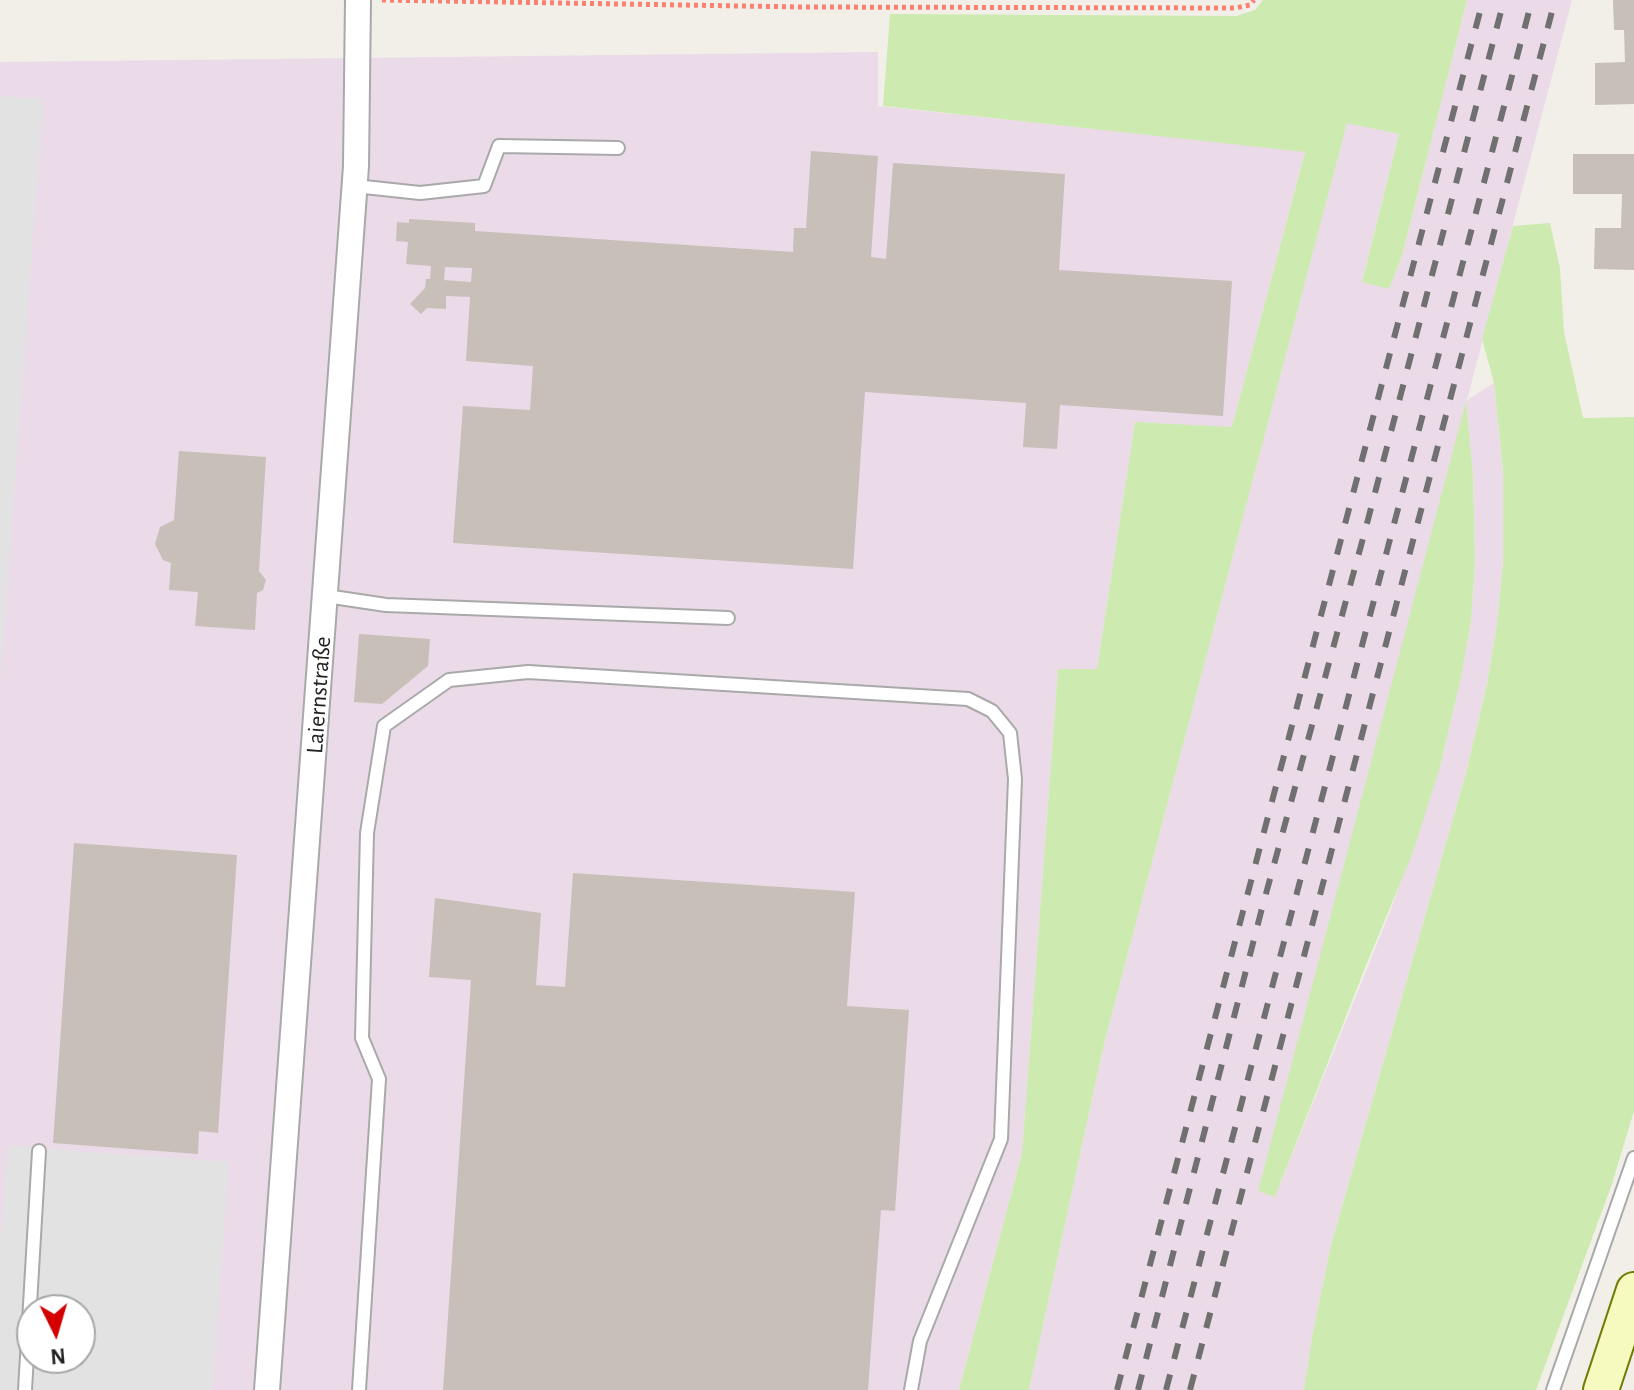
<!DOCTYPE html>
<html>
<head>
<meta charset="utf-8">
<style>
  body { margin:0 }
  #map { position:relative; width:1634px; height:1390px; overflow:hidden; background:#f2efe9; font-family:"Alegreya Sans",sans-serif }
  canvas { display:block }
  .north { position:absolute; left:16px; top:1294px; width:80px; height:80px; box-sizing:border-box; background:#fff; border:2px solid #a7a7a7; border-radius:50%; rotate:175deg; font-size:22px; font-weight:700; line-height:32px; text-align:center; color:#222 }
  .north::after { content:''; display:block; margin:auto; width:28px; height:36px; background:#d40000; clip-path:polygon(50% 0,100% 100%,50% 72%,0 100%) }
</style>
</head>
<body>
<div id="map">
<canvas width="1634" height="1390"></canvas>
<div class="north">N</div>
</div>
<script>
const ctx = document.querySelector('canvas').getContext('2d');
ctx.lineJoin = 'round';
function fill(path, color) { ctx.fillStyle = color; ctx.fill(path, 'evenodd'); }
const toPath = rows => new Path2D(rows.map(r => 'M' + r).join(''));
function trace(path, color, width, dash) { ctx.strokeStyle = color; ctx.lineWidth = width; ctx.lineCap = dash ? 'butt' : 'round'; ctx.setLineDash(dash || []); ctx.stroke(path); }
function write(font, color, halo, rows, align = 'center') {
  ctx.font = font + ' "Alegreya Sans",sans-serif'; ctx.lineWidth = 6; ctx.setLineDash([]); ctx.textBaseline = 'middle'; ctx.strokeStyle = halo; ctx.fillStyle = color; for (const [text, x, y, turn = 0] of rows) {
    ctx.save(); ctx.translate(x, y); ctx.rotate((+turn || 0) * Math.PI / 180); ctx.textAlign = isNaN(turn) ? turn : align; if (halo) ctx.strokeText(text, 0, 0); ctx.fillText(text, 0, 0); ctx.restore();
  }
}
const industrial = toPath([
  [1467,0,1572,0,1467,400,1494,383,1503,472,1503,563,1497,624,1487,683,1466,773,1331,1245,1312,1337,1304,1390,1029,1390,1104,1044,1347,122,1399,134,1362,281,1389,289,1402,256],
  [1466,404,1473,474,1475,562,1471,621,1461,678,1440,767,1391,909,1275,1197,1259,1191],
  [878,52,878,106,1305,151,1232,428,1135,422,1097,669,1058,670,1022,1153,959,1390,0,1390,0,62],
  [32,1310,80,1310,80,1358,32,1358]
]);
const grass = toPath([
  [1263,0,1467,0,1402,256,1389,289,1362,282,1399,134,1347,123,1104,1044,1029,1390,959,1390,1022,1153,1058,669,1097,669,1135,422,1232,427,1305,152,883,106,890,14,1236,16,1255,10],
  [1550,223,1560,268,1564,332,1583,418,1634,417,1634,1111,1612,1184,1536,1390,1304,1390,1312,1337,1331,1245,1466,773,1487,684,1497,624,1503,563,1503,471,1494,383,1482,339,1513,226],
  [1466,401,1473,474,1475,562,1471,621,1461,678,1440,767,1412,855,1367,963,1275,1197,1258,1191]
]);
const parking = toPath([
  [0,96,43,99,0,682],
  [8,1146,229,1162,212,1390,0,1390,0,1248],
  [32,1310,80,1310,80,1358,32,1358]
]);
const building = toPath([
  [1613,0,1634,0,1634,104,1595,105,1595,63,1625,62,1624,30,1614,30],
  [811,151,878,156,871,257,886,259,893,163,1065,174,1059,270,1232,281,1223,416,1060,405,1057,449,1023,447,1026,403,865,392,853,569,453,543,463,406,530,410,533,366,466,361,470,297,446,296,446,309,427,308,421,314,410,304,425,288,426,279,430,279,431,266,406,264,408,242,396,241,397,222,409,223,409,219,475,223,475,231,793,252,794,228,806,228],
  [445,267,472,268,471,282,444,280],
  [1573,154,1634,154,1634,270,1594,269,1595,228,1621,228,1622,194,1573,194],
  [179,451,266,457,259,571,266,580,263,590,257,593,255,630,195,626,198,592,169,590,171,563,163,560,155,544,160,527,174,520],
  [359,634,430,639,428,666,382,704,354,702],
  [74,843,237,855,218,1133,199,1131,198,1154,53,1143],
  [573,873,855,892,847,1006,909,1010,895,1211,881,1210,868,1390,443,1390,471,980,429,977,435,898,541,913,536,985,565,987]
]);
const path = toPath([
  [382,0,801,7,1235,8,1250,5,1254,0]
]);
const lane = toPath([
  [355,186,420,193,484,186,499,146,618,148],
  [326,596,386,605,728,618],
  [25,1390,39,1151],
  [359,1390,379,1079,362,1038,367,833,384,726,449,680,528,672,968,699,992,711,1010,733,1015,779,1001,1139,920,1341,911,1390],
  [1553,1390,1634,1158]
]);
const street = toPath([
  [267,1390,356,166,358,0]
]);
const secondary = toPath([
  [1601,1390,1634,1290]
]);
const rail = toPath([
  [1117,1390,1483,0],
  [1138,1390,1261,912,1365,531,1504,0],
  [1166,1390,1532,0],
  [1190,1390,1555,0]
]);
const streetNames = [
  ["Laiernstraße",319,695,-86]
];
fill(industrial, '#ebdbe8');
fill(grass, '#cdebb0');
fill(parking, '#e2e2e2');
fill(building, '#c7bfb8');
trace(lane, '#a9a9a9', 16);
trace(street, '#a9a9a9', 28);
trace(secondary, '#707d05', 38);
trace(path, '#fa8072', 5, [4, 4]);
trace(lane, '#fff', 12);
trace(street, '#fff', 24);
trace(secondary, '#f7fabf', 34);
trace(rail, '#707070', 6, [16, 16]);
write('24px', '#222', '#fff', streetNames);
</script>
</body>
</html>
